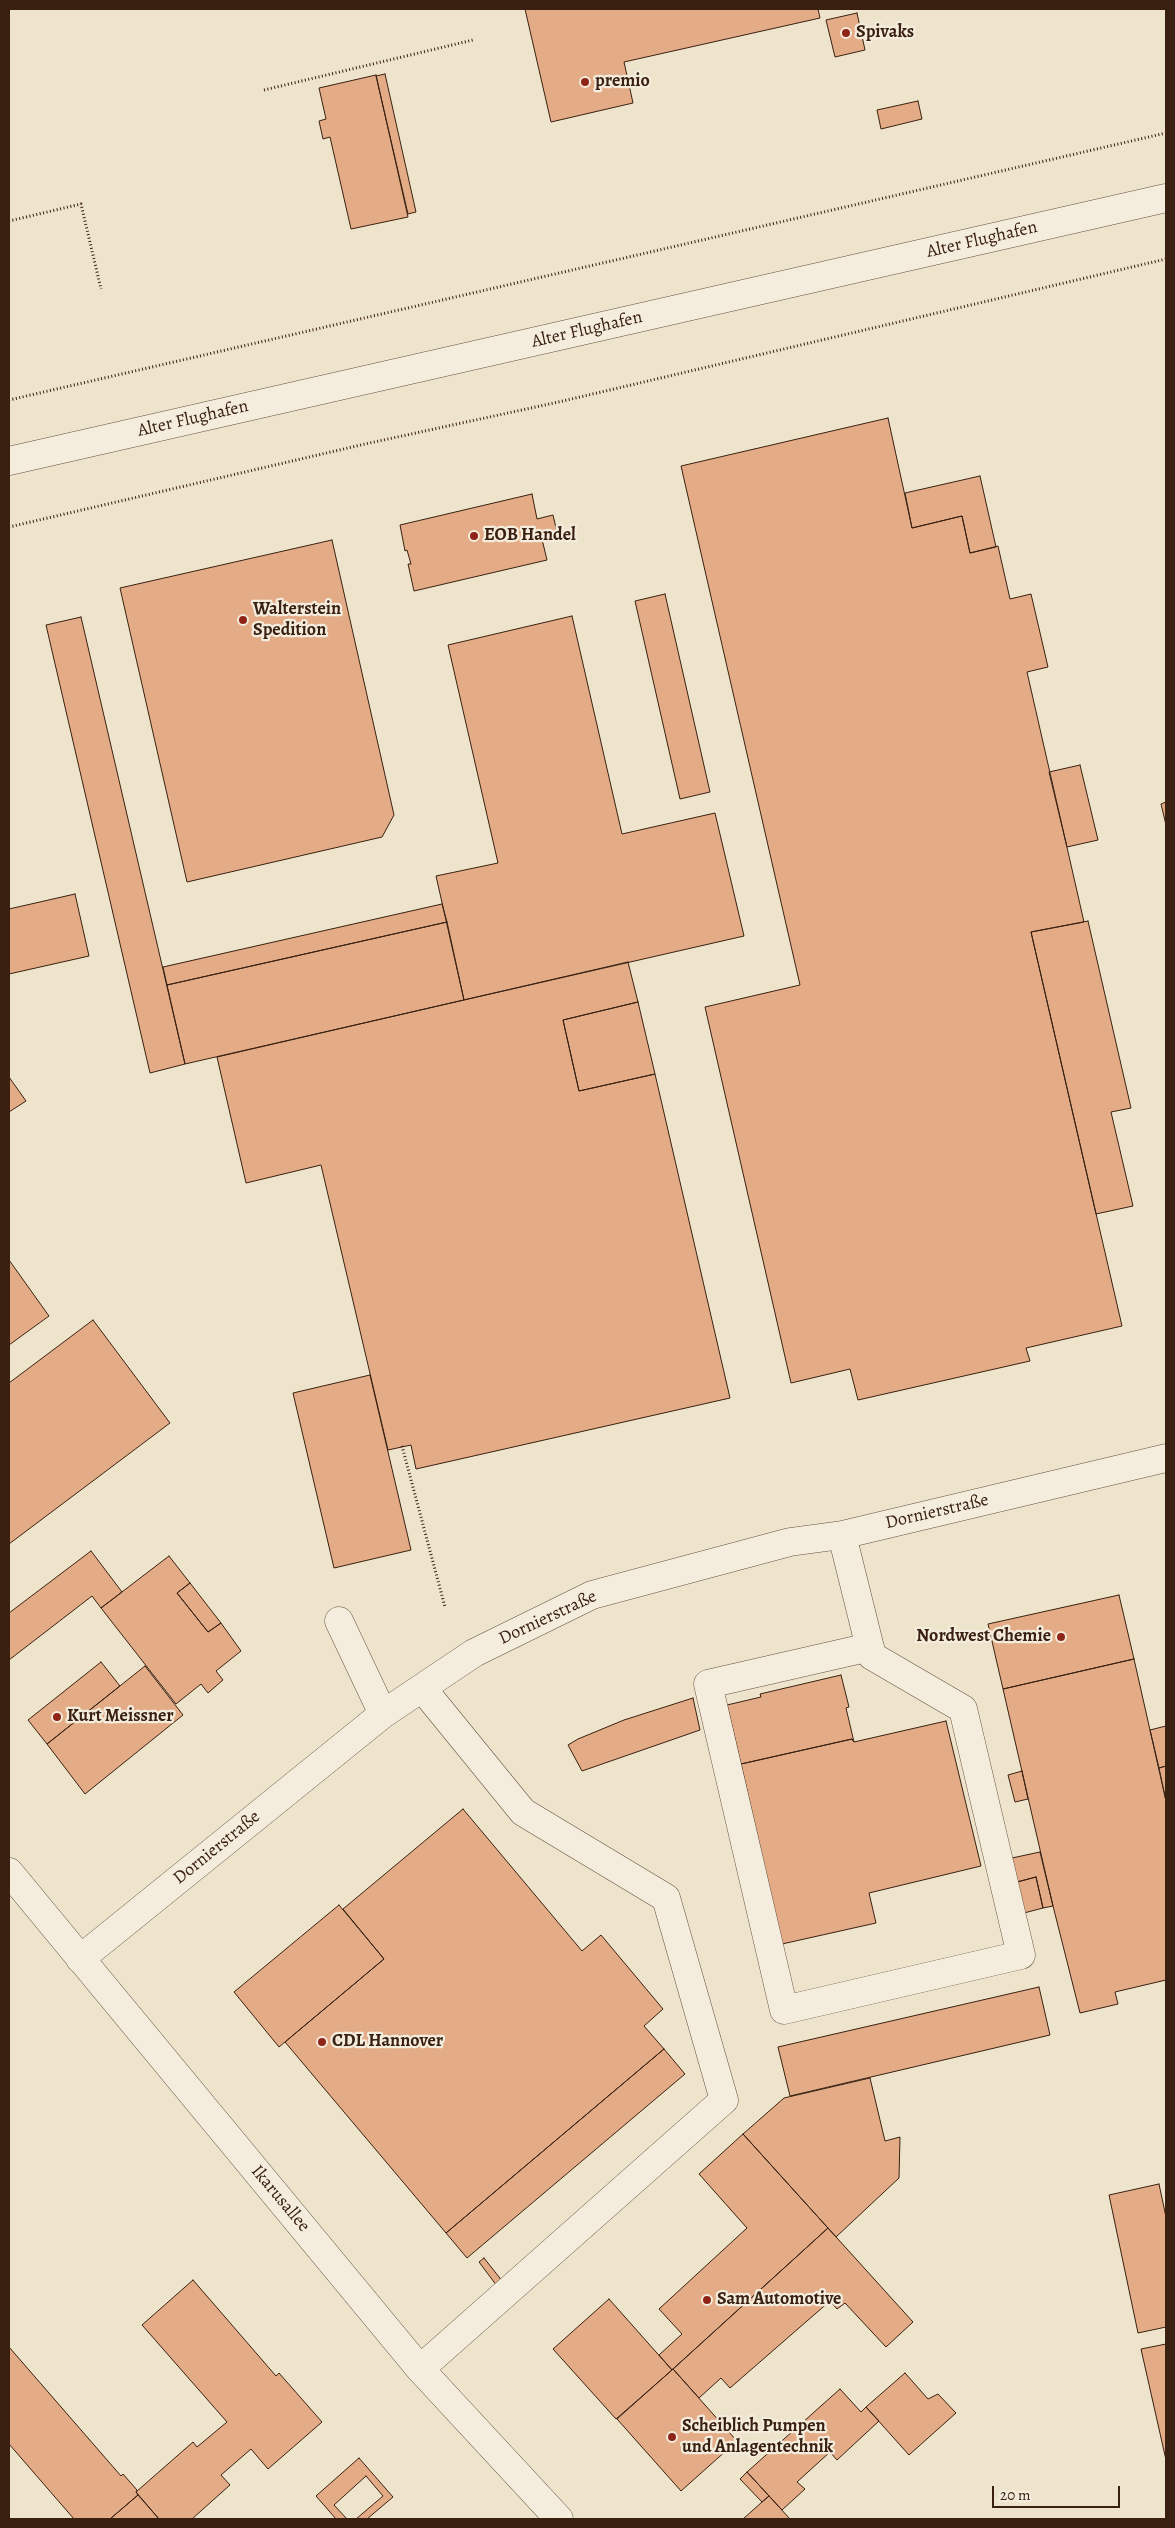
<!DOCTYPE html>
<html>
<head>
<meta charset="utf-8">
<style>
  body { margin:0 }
  #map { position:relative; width:1175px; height:2528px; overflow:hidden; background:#eee4cb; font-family:Alegreya,serif }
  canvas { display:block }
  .frame { position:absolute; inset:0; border:10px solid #392011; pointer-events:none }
  .scale { position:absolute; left:992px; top:2486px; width:128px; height:22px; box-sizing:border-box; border:2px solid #392011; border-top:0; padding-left:6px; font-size:15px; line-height:18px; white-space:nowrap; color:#392011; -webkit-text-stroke:4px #f4eddd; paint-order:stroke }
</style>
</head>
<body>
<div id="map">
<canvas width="1175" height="2528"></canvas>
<div class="frame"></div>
<div class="scale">20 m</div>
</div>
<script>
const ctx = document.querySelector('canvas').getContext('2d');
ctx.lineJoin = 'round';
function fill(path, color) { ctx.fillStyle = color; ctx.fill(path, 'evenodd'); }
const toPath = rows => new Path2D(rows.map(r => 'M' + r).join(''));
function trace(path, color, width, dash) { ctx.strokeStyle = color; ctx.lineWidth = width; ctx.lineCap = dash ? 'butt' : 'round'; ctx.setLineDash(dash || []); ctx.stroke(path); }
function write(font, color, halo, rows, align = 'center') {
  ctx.font = font + ' Alegreya,serif'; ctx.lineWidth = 4.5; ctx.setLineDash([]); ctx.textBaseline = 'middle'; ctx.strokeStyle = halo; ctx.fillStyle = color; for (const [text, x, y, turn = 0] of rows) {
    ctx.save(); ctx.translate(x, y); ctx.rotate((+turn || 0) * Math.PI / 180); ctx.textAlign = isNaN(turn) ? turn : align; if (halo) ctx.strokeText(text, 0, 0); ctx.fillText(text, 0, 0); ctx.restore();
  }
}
const building = toPath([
  [525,9,818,9,820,18,624,62,633,103,551,122,525,9],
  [857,13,865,50,835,57,826,20,857,13],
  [385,74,416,212,408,214,376,76,385,74],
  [376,75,408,217,351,229,330,137,323,139,319,121,326,119,319,88,376,75],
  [918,101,922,119,881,129,877,110,918,101],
  [888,418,912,528,962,516,970,553,998,546,1010,599,1031,594,1048,667,1027,672,1084,922,1031,932,1122,1326,1026,1348,1030,1361,858,1400,850,1369,791,1383,705,1007,800,985,681,466,888,418],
  [980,476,996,547,970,553,962,516,912,528,905,493,980,476],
  [532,494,537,519,553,515,557,532,541,535,547,560,414,591,408,564,411,564,407,550,405,551,400,525,532,494],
  [332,540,394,815,382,837,187,882,120,588,332,540],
  [665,594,710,792,680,799,635,601,665,594],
  [572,616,622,834,715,813,744,936,464,1000,436,876,498,863,448,645,572,616],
  [81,617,185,1064,150,1073,46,625,81,617],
  [1080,765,1098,840,1067,847,1049,772,1080,765],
  [1166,802,1166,825,1161,804,1166,802],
  [75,894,89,956,9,974,9,909,75,894],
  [442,904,447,922,167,985,163,967,442,904],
  [1088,921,1131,1108,1111,1112,1133,1206,1096,1214,1031,932,1088,921],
  [447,922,464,1000,185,1064,167,985,447,922],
  [628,962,638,1002,563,1020,579,1091,655,1074,730,1398,416,1469,411,1445,388,1450,321,1165,246,1183,217,1057,628,962],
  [638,1002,655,1074,579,1091,563,1020,638,1002],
  [9,1077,26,1101,9,1112,9,1077],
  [9,1260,49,1316,9,1345,9,1260],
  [93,1320,170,1423,9,1544,9,1383,93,1320],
  [370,1375,411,1550,334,1568,293,1393,370,1375],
  [91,1551,122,1592,101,1608,92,1596,9,1660,9,1613,91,1551],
  [169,1556,190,1583,177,1593,208,1632,221,1623,241,1651,216,1671,223,1680,208,1693,201,1684,176,1704,101,1608,169,1556],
  [190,1583,221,1623,208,1632,177,1593,190,1583],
  [1119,1595,1134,1659,1003,1689,988,1624,1119,1595],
  [1134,1659,1166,1801,1166,1980,1115,1992,1118,2004,1080,2013,1053,1906,1003,1689,1134,1659],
  [101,1662,120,1686,47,1744,28,1720,101,1662],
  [145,1666,183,1715,85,1794,47,1744,145,1666],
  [841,1675,849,1707,846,1708,854,1742,852,1739,741,1764,727,1705,761,1697,760,1694,841,1675],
  [693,1698,700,1730,582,1771,568,1745,578,1739,624,1720,693,1698],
  [946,1721,981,1866,869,1893,876,1923,782,1944,741,1764,852,1739,854,1742,946,1721],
  [1166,1726,1166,1766,1159,1768,1150,1730,1166,1726],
  [1166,1766,1166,1801,1159,1768,1166,1766],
  [1022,1771,1028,1799,1015,1802,1008,1775,1022,1771],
  [463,1809,582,1951,601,1935,663,2009,644,2026,664,2049,446,2233,285,2042,384,1959,343,1909,463,1809],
  [1040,1852,1053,1906,1043,1908,1036,1877,1017,1882,1012,1858,1040,1852],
  [1036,1877,1043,1908,1024,1913,1017,1882,1036,1877],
  [339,1905,384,1959,279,2047,234,1992,339,1905],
  [1039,1987,1050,2035,790,2096,778,2047,1039,1987],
  [664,2049,685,2074,467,2258,446,2233,664,2049],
  [870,2078,885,2141,900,2137,899,2178,836,2237,743,2134,784,2098,870,2078],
  [743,2134,828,2228,672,2370,659,2355,682,2334,659,2309,747,2228,699,2174,743,2134],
  [1159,2184,1166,2217,1166,2327,1138,2333,1109,2195,1159,2184],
  [828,2228,913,2322,886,2347,845,2303,837,2309,830,2301,730,2388,721,2378,699,2398,673,2369,828,2228],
  [484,2258,503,2282,497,2286,479,2262,484,2258],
  [193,2280,276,2376,279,2373,322,2422,268,2469,251,2449,221,2475,230,2485,192,2519,159,2519,136,2492,193,2442,197,2447,227,2422,142,2325,193,2280],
  [609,2299,672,2370,616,2419,553,2349,609,2299],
  [1166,2344,1166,2460,1141,2349,1166,2344],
  [9,2347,121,2476,123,2474,137,2490,136,2492,138,2495,110,2519,74,2519,9,2444,9,2347],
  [673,2369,737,2441,681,2491,617,2419,673,2369],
  [905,2373,928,2399,938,2394,956,2413,909,2455,866,2407,905,2373],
  [840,2389,861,2412,866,2407,879,2421,837,2460,830,2452,797,2482,805,2489,782,2510,747,2472,840,2389],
  [359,2458,393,2497,367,2519,336,2519,316,2496,359,2458],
  [747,2472,769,2496,762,2502,740,2479,747,2472],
  [366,2476,383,2496,356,2519,347,2519,334,2505,366,2476],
  [138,2495,159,2519,110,2519,138,2495],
  [769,2496,790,2519,743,2519,762,2502,769,2496]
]);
const path = toPath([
  [264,90,473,40],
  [9,221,81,204,101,289],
  [9,400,1166,133],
  [9,527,365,444,563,401,1166,259],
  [402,1446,445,1607]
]);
const minor = toPath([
  [9,461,1166,198],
  [842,1535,872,1656,963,1709,1021,1955,784,2010,708,1684,870,1647],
  [339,1621,383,1714],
  [9,1872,420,2369,559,2519],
  [80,1959,383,1714,474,1653,592,1595,790,1542,842,1535,1166,1458],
  [420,2369,724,2100,666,1898,523,1812,422,1688]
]);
const markers = [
  [846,33,5,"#8f2418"],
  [585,82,5,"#8f2418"],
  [474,536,5,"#8f2418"],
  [243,620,5,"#8f2418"],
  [1061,1637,5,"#8f2418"],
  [57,1717,5,"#8f2418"],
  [322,2042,5,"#8f2418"],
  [707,2300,5,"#8f2418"],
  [672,2437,5,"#8f2418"]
];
const poiNames = [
  ["Spivaks",856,33],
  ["premio",595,82],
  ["EOB Handel",484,536],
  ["Walterstein",253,610],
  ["Spedition",253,631],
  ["Nordwest Chemie",1051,1637,"right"],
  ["Kurt Meissner",67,1717],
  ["CDL Hannover",332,2042],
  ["Sam Automotive",717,2300],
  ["Scheiblich Pumpen",682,2427],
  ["und Anlagentechnik",682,2448]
];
const streetNames = [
  ["Alter Flughafen",982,240,-13],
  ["Alter Flughafen",587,330,-13],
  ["Alter Flughafen",193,419,-13],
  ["Dornierstraße",937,1512,-13],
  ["Dornierstraße",548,1618,-25],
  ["Dornierstraße",217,1848,-39],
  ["Ikarusallee",280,2199,50]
];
fill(building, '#e3ab86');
trace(building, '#392011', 1);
trace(minor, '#665140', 29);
trace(path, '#392011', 3, [1, 2.5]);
trace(minor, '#f4eddd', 28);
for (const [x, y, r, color] of markers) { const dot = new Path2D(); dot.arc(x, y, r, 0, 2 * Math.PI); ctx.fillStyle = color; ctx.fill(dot); trace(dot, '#f4eddd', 2); }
write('bold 18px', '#392011', '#f4eddd', poiNames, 'left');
write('18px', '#392011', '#f4eddd', streetNames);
</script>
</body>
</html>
